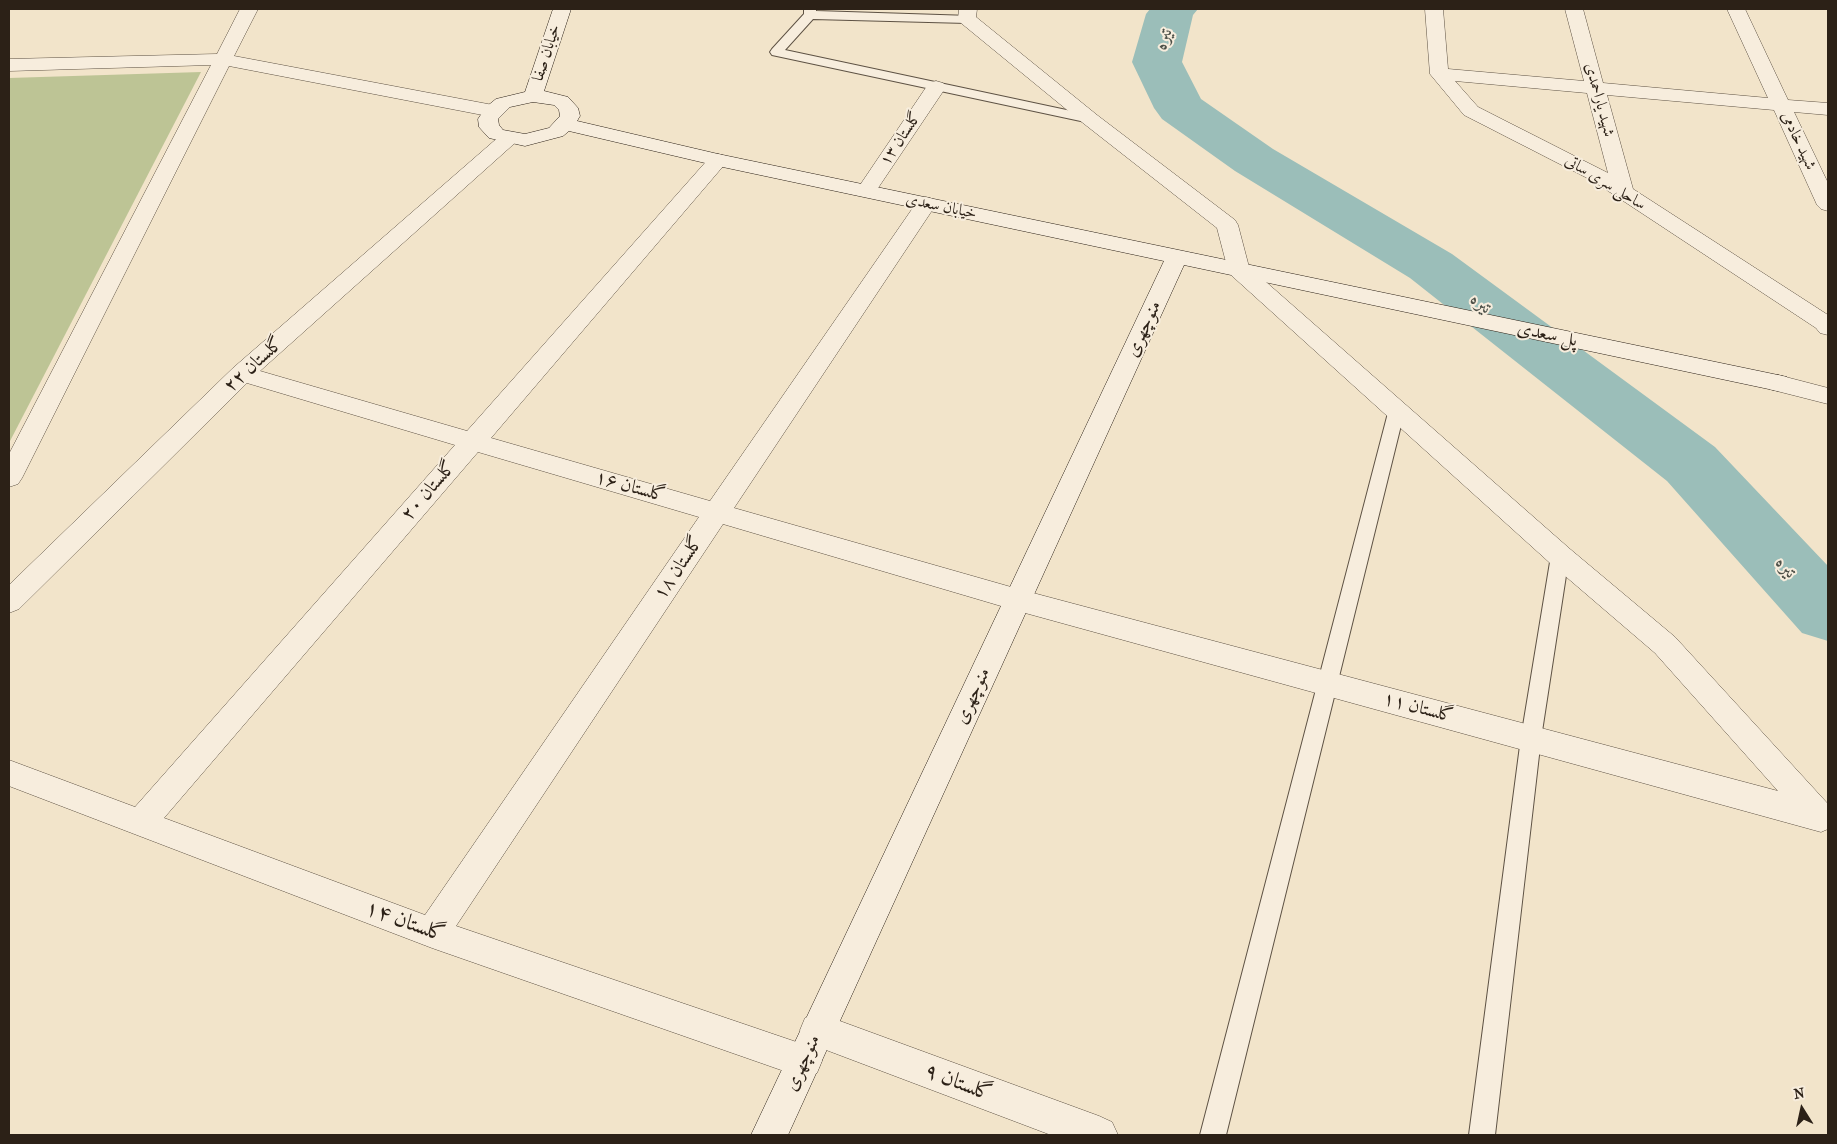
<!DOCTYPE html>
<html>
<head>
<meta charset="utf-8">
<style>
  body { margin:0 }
  #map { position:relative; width:1837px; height:1144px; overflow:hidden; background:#f2e4ca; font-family:"IM FELL French Canon",serif }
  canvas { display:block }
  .frame { position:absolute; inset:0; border:10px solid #2c2117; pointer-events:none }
  .north { position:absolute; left:1777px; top:1084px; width:50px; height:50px; -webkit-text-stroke:4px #f7eddd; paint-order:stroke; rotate:350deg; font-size:14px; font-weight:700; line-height:20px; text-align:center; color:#2c2117 }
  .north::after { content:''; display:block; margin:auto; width:18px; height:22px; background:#2c2117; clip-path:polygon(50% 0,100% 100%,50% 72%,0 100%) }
</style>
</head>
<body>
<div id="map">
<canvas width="1837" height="1144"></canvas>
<div class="frame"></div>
<div class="north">N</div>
</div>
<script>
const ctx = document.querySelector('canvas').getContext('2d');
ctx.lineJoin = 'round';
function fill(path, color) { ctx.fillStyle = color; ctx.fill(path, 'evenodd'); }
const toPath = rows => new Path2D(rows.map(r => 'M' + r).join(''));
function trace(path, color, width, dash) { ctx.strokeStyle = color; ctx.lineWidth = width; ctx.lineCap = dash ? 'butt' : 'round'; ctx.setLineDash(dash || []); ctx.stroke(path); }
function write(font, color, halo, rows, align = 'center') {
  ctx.font = font + ' "IM FELL French Canon",Amiri,serif'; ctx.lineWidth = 4; ctx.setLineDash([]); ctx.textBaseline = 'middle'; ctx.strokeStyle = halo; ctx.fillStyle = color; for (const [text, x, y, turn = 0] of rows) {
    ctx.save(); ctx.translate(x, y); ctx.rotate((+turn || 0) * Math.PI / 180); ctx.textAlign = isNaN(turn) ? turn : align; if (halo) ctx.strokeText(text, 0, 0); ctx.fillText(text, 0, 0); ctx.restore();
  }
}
const green = toPath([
  [201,72,9,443,9,78]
]);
const river = toPath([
  [1150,9,1198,9,1193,15,1182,62,1201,99,1273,149,1452,254,1715,447,1828,566,1828,641,1802,633,1667,481,1410,278,1235,171,1162,119,1154,108,1132,62,1146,14,1150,9]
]);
const lane = toPath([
  [804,9,816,9,816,11,971,16,973,19,967,23,813,19,785,50,1090,115,1097,119,1090,123,772,55,770,52,772,49,804,14,804,9],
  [1397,403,1403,405,1405,409,1226,1135,1200,1135,1389,409,1391,405,1397,403],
  [1560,549,1567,551,1569,556,1541,738,1495,1135,1469,1135,1521,738,1551,556,1553,551,1560,549]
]);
const street = toPath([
  [240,9,258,9,234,56,493,105,500,107,503,111,500,115,493,117,229,66,22,478,18,484,9,487,9,454,211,65,9,71,9,59,217,54,240,9],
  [959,9,977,9,976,17,1097,115,1235,220,1238,225,1249,267,1570,549,1675,637,1828,804,1828,829,1821,832,1018,611,723,524,456,926,817,1049,822,1061,817,1073,804,1078,432,948,9,786,9,760,135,807,455,445,247,383,19,609,9,613,9,585,233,368,502,134,509,132,516,134,519,138,516,142,260,371,467,431,711,156,718,154,725,156,728,160,725,164,491,438,710,501,919,199,926,197,933,199,937,203,734,508,1018,589,1778,791,1655,653,1550,563,1231,275,1228,270,1217,228,1083,123,961,23,958,19,959,9],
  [478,452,699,517,425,915,164,818,478,452],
  [1425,9,1443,9,1448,69,1584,81,1565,9,1583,9,1603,83,1768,98,1727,9,1745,9,1788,100,1828,103,1828,115,1794,112,1828,183,1828,211,1821,209,1817,205,1774,110,1607,95,1633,189,1828,315,1828,335,1820,333,1816,328,1593,181,1464,115,1430,74,1425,9],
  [1455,81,1587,93,1608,173,1478,107,1455,81],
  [936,81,943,83,946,87,876,191,873,195,866,197,859,195,856,191,929,83,936,81],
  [1778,375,1828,388,1828,404,1769,389,1766,383,1769,377,1778,375],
  [818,1013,1099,1116,1112,1122,1118,1135,1051,1135,805,1042,800,1030,805,1018,818,1013]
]);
const secondary = toPath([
  [553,9,571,9,544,91,568,97,578,108,580,116,577,121,718,154,1778,375,1787,377,1790,383,1787,389,1778,391,1184,265,788,1135,751,1135,1164,261,718,166,569,131,563,136,525,146,489,138,479,127,478,119,486,107,496,99,525,92,553,9],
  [533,102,554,105,559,110,560,116,549,128,525,134,503,130,499,125,498,119,510,107,533,102]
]);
const farStreetnames = [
  ["خیابان صفا",547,53,-72],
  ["شهید یاراحمدی",1599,100,75],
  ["گلستان ۱۳",901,139,-56],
  ["شهید خادمی",1798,141,65],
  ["ساحلی سری ساتی",1605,183,31],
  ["خیابان سعدی",941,207,12]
];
const streetNames = [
  ["منوچهری",1144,329,-65],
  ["پل سعدی",1547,335,12],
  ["گلستان ۲۲",254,365,-42],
  ["گلستان ۱۶",630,487,16],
  ["گلستان ۲۰",429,491,-49],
  ["گلستان ۱۸",679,568,-56],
  ["منوچهری",973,696,-65],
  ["گلستان ۱۱",1418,708,15],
  ["منوچهری",803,1063,-65]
];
const waterNames = [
  ["تيره",1164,39,-72],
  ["تيره",1481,304,37],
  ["تيره",1786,568,47]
];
const nearStreetnames = [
  ["گلستان ۱۴",405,922,20],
  ["گلستان ۹",958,1083,21]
];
fill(green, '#bdc495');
fill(river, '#9bbeb9');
trace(lane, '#5e5244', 2);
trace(street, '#5e5244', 1);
trace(secondary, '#2c2117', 1);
fill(lane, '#f7eddd');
fill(street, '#f7eddd');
fill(secondary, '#f7eddd');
write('16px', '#2c2117', '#f7eddd', farStreetnames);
write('19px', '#2c2117', '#f7eddd', streetNames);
write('italic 20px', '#4d5048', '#f7eddd', waterNames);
write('22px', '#2c2117', '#f7eddd', nearStreetnames);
</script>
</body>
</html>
